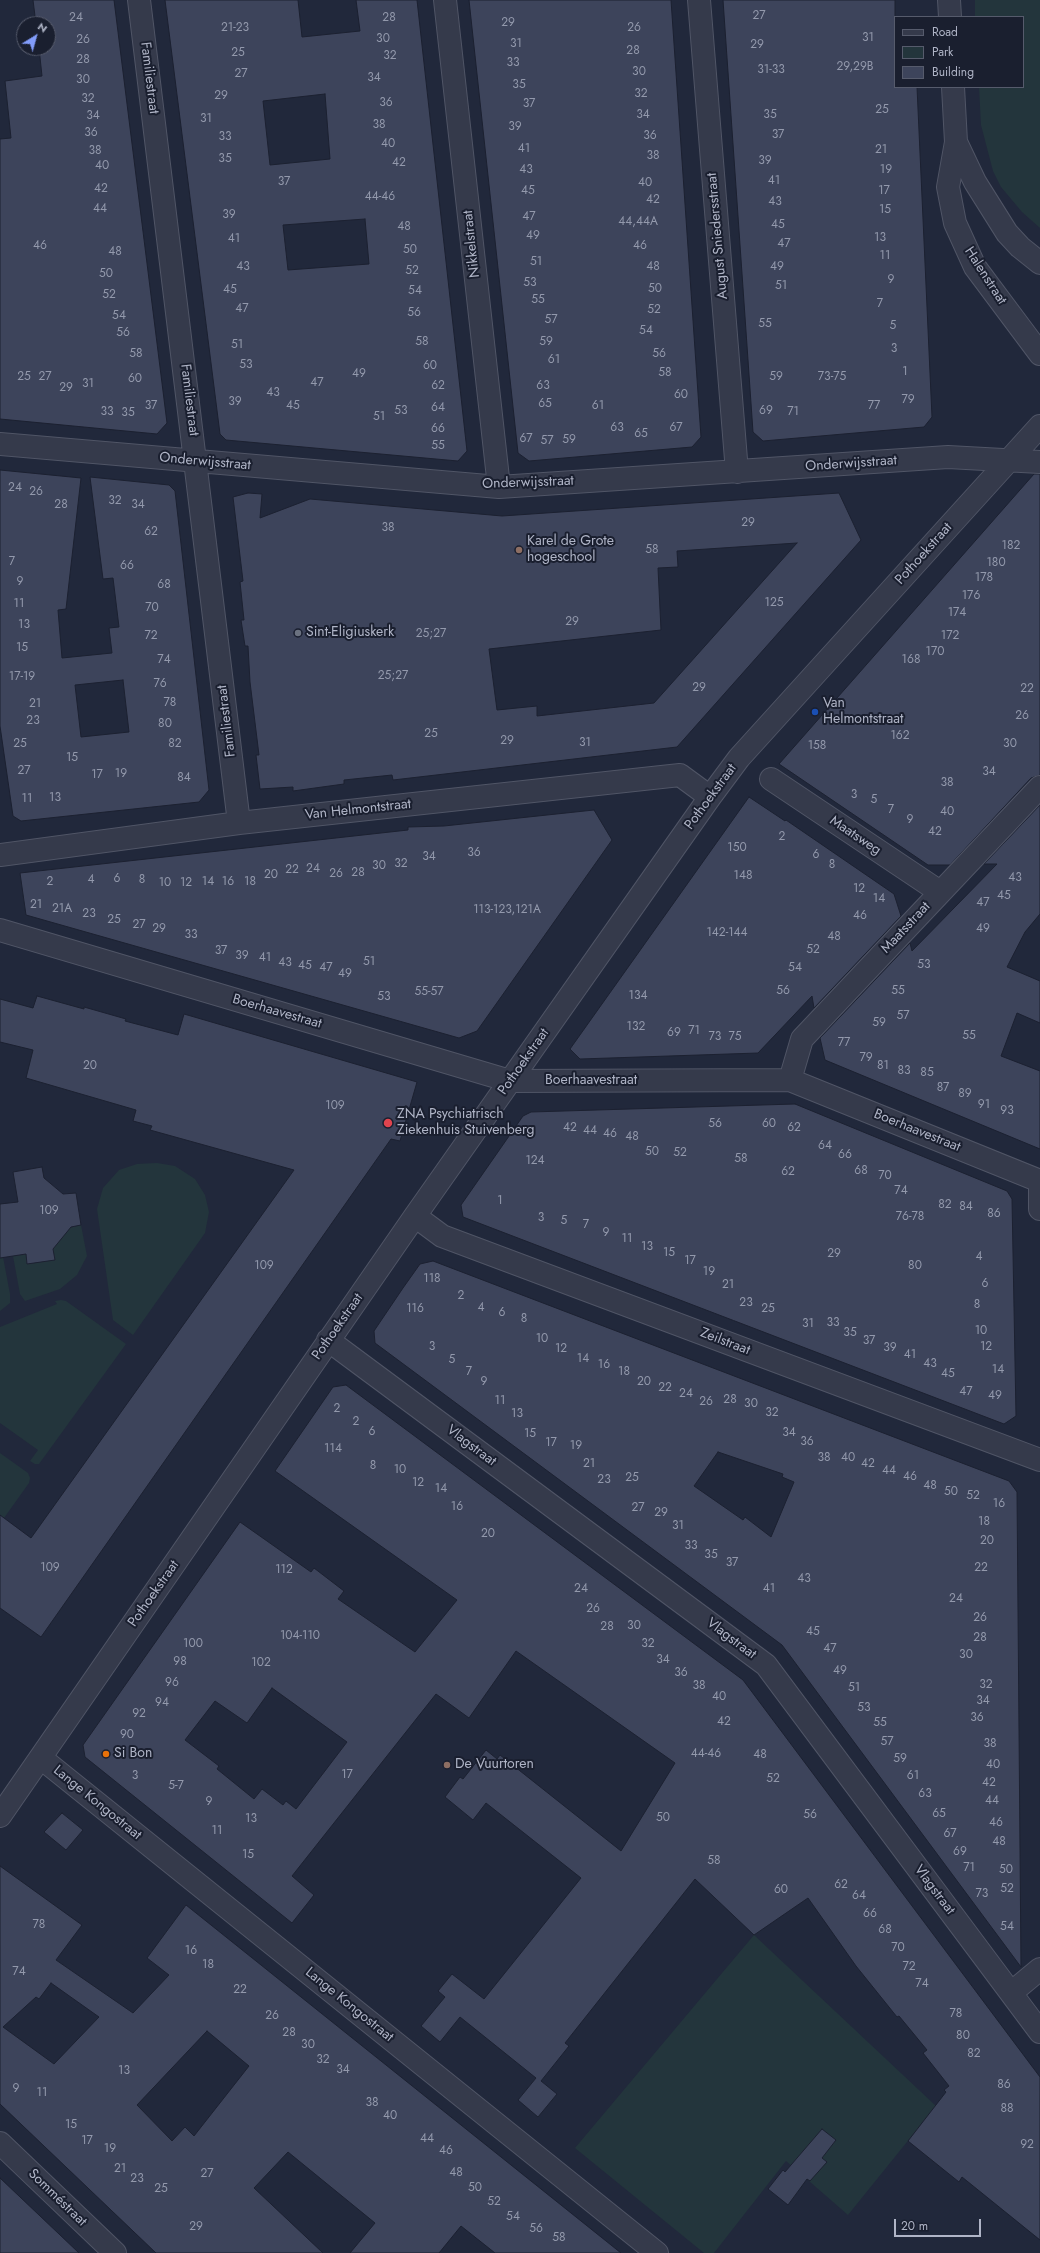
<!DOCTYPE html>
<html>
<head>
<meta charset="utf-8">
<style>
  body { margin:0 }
  #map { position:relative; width:1040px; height:2253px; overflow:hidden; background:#21283b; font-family:Jost,sans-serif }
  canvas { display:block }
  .legend { position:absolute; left:894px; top:16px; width:130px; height:72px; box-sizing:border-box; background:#1a1f2f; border:1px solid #565b6c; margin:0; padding:5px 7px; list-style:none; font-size:12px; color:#b0b5c7 }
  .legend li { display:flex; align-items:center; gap:8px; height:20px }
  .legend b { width:20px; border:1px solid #565b6c }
  .north { position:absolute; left:16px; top:16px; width:40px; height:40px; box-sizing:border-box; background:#1a1f2f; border:1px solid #565b6c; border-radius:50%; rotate:37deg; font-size:11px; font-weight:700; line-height:16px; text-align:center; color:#b0b5c7 }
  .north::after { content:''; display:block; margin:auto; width:14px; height:18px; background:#829cfa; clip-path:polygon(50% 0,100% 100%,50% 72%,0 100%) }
  .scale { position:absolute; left:894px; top:2219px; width:87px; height:18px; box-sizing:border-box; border:2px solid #b0b5c7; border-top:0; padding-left:5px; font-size:12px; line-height:14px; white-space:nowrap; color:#b0b5c7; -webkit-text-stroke:3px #1a1f2f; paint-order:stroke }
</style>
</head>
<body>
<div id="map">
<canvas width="1040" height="2253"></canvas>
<ul class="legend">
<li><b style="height:5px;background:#353a4b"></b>Road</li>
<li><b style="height:11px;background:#23353c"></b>Park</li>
<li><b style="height:11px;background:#3d445b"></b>Building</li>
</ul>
<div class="north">N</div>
<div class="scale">20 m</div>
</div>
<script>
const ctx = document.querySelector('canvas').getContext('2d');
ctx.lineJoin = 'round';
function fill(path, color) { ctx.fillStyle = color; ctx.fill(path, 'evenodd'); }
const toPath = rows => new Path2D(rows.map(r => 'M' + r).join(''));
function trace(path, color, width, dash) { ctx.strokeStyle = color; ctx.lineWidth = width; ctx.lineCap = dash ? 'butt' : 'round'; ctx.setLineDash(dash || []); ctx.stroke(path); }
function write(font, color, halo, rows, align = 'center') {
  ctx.font = font + ' Jost,sans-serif'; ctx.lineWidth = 4; ctx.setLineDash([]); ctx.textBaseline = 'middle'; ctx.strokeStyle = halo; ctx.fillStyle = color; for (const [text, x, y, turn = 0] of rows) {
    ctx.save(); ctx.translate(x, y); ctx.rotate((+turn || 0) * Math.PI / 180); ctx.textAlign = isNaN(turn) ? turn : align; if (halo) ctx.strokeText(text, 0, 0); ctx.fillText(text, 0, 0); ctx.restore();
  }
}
const green = toPath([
  [975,0,1040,0,1040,228,1022,212,1001,187,993,171,981,125,979,87,1023,87,1023,17,975,17],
  [157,1163,175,1166,195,1179,205,1195,209,1212,205,1233,133,1335,113,1320,97,1209,103,1188,119,1170,137,1164],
  [81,1225,87,1256,77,1275,60,1289,25,1301,20,1294,13,1256,26,1254,28,1264,54,1260,52,1246,56,1245,62,1238,60,1230],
  [0,1257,3,1257,10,1294,10,1303,0,1311],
  [61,1300,66,1301,126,1344,39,1464,35,1464,30,1461,38,1450,0,1423,0,1327,57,1304,55,1301],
  [0,1453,28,1473,30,1478,29,1483,4,1518,0,1515],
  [754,1935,936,2106,848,2215,786,2161,714,2253,704,2253,575,2148]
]);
const building = toPath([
  [33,0,114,0,167,423,157,434,0,419,0,139,11,138,5,81,42,76,39,48,48,48,48,24,36,24,33,0],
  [165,0,298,0,302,37,360,31,356,0,417,0,467,451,458,461,226,440,220,434,165,0],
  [325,94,330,159,270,165,263,101,325,94],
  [365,219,369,264,288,270,283,225,365,219],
  [469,0,671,0,701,437,692,447,529,461,518,453,469,0],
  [723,0,895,0,895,87,917,87,932,417,924,427,763,441,753,432,723,0],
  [0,470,81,478,66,609,58,610,62,658,112,653,109,628,119,627,113,578,103,579,90,477,169,485,175,491,209,790,199,802,21,821,13,816,0,726,0,470],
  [123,680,129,732,81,737,75,685,123,680],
  [1034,474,1040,474,1040,775,1031,778,950,865,928,865,779,764,1034,474],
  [248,493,262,494,260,518,310,499,502,516,839,493,861,540,677,747,393,780,392,775,344,780,344,784,293,791,293,787,260,789,256,755,259,755,250,682,248,646,245,646,241,620,244,620,240,582,243,581,233,497,248,493],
  [797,543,654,703,537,716,537,706,497,710,489,649,661,630,658,568,678,567,677,551,797,543],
  [749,797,785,821,786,820,894,894,901,916,814,1008,812,996,758,1053,580,1059,570,1049,749,797],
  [1040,805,1040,914,1025,932,1007,967,1040,981,1040,1023,1017,1013,1001,1056,1040,1071,1040,1149,825,1060,820,1038,910,943,912,951,997,864,984,864,1040,805],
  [594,810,612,840,477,1031,459,1038,26,915,20,873,408,830,408,827,444,826,594,810],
  [37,996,84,1009,84,1007,126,1019,125,1021,178,1035,184,1014,417,1082,400,1141,391,1139,41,1637,0,1608,0,1515,31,1538,294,1170,150,1130,152,1126,133,1121,136,1110,26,1078,33,1050,0,1042,0,999,33,1008,37,996],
  [795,1104,1007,1191,1012,1199,1016,1416,1004,1424,463,1217,461,1205,523,1116,531,1112,795,1104],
  [42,1167,44,1178,63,1194,76,1193,81,1225,71,1227,53,1249,55,1260,27,1264,26,1254,0,1258,0,1204,18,1202,13,1172,42,1167],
  [433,1261,1009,1481,1017,1492,1021,1967,782,1645,375,1343,374,1331,403,1288,420,1264,433,1261],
  [718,1452,783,1474,782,1477,794,1482,771,1537,745,1517,743,1520,694,1486,718,1452],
  [346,1385,743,1680,1040,2077,1040,2240,962,2177,959,2182,908,2141,946,2092,944,2090,949,2086,923,2053,927,2050,899,2016,897,2017,856,1966,808,1898,754,1935,695,1879,565,2043,569,2046,541,2081,557,2094,538,2117,518,2100,536,2078,460,2017,440,2042,421,2026,445,1997,438,1991,452,1974,484,1999,581,1878,486,1803,473,1820,445,1797,460,1777,463,1779,486,1750,497,1759,500,1755,621,1851,675,1763,516,1651,469,1718,436,1694,292,1876,314,1895,292,1923,85,1757,83,1745,240,1522,311,1572,314,1568,344,1591,338,1599,415,1652,457,1600,275,1471,333,1387,346,1385],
  [272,1688,347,1742,296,1809,286,1801,283,1805,262,1789,254,1799,217,1769,219,1766,185,1740,215,1701,247,1723,272,1688],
  [62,1813,83,1830,66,1850,44,1832,62,1813],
  [0,1866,82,1925,56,1960,133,2013,169,1975,147,1958,186,1905,621,2253,495,2253,461,2226,439,2253,350,2253,375,2223,288,2152,254,2188,323,2253,156,2253,0,2104,0,1866],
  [51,1983,99,2017,54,2064,3,2027,36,1997,39,1999,51,1983],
  [207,2031,249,2066,194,2136,185,2127,172,2141,137,2105,207,2031],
  [822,2129,836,2140,822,2158,827,2162,810,2181,807,2179,788,2205,768,2189,783,2170,785,2172,822,2129],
  [0,2178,79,2253,0,2253,0,2178]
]);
const minor = toPath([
  [139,0,239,823],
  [445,0,499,487],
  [699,0,737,472],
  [949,0,950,17],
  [953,87,956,142,948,187,955,223,975,267,1040,354],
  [956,142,975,182,1007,233,1020,247,1040,263],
  [0,444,499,487,948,457,1040,462],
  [771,779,940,892],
  [0,855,239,823,680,775,710,797],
  [0,930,510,1081,790,1080,1040,1181],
  [790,1080,802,1039,1040,787],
  [1040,1181,1040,1209],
  [415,1216,442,1236,1040,1460],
  [328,1340,766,1665,1040,2032],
  [41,1758,657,2253],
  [0,1816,415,1216,710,797,739,758,1040,426],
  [1011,1993,1040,1969],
  [0,2143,115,2253]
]);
const markers = [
  [519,550,4,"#8d6e63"],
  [298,633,4,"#6b7280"],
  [815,712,4,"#1a4fb4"],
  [388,1123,5,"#e0444e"],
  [106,1754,4,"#e8710a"],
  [447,1765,4,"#8d6e63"]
];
const numberNames = [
  ["27",759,16],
  ["24",76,18],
  ["28",389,18],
  ["29",508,23],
  ["21-23",235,28],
  ["26",634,28],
  ["31",868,38],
  ["30",383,39],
  ["26",83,40],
  ["31",516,44],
  ["29",757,45],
  ["28",633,51],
  ["25",238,53],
  ["32",390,56],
  ["28",83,60],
  ["33",513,63],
  ["29,29B",855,67],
  ["31-33",771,70],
  ["30",639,72],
  ["27",241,74],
  ["34",374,78],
  ["30",83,80],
  ["35",519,85],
  ["32",641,94],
  ["29",221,96],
  ["32",88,99],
  ["36",386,103],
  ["37",529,104],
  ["25",882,110],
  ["34",643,115],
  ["35",770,115],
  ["34",93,116],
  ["31",206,119],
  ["38",379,125],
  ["39",515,127],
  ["36",91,133],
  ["37",778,135],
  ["36",650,136],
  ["33",225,137],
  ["40",388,144],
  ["41",524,149],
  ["21",881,150],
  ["38",95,151],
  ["38",653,156],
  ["35",225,159],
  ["39",765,161],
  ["42",399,163],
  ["40",102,166],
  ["43",526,170],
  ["19",886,170],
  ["41",774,181],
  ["37",284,182],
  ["40",645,183],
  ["42",101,189],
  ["45",528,191],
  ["17",884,191],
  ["44-46",380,197],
  ["42",653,200],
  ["43",775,202],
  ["44",100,209],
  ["15",885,210],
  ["39",229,215],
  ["47",529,217],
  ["44,44A",638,222],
  ["45",778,225],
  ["48",404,227],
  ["49",533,236],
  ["13",880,238],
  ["41",234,239],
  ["47",784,244],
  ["46",40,246],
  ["46",640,246],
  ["50",410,250],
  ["48",115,252],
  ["11",885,256],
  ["51",536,262],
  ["43",243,267],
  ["48",653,267],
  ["49",777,267],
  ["52",412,271],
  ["50",106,274],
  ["9",891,280],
  ["53",530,283],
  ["51",781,286],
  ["50",655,289],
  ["45",230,290],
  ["54",415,291],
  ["52",109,295],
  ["55",538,300],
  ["7",880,304],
  ["47",242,309],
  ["52",654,310],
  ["56",414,313],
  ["54",119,316],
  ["57",551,320],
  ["55",765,324],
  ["5",893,326],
  ["54",646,331],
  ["56",123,333],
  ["58",422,342],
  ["59",546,342],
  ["51",237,345],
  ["3",894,349],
  ["58",136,354],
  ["56",659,354],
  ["61",554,360],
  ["53",246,365],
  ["60",430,366],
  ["1",905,372],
  ["58",665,373],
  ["49",359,374],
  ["25",24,377],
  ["27",45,377],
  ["59",776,377],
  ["73-75",832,377],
  ["60",135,379],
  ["47",317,383],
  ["31",88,384],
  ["62",438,386],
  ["63",543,386],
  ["29",66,388],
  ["43",273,393],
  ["60",681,395],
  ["79",908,400],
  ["39",235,402],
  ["65",545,404],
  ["37",151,406],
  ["45",293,406],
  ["61",598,406],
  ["77",874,406],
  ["64",438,408],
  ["53",401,411],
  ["69",766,411],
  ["33",107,412],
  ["71",793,412],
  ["35",128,413],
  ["51",379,417],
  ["63",617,428],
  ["67",676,428],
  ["66",438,429],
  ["65",641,434],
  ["67",526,439],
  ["59",569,440],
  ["57",547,441],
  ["55",438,446],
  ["24",15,488],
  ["26",36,492],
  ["32",115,501],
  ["28",61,505],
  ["34",138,505],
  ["29",748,523],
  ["38",388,528],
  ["62",151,532],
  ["182",1011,546],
  ["58",652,550],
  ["7",12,562],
  ["180",996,563],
  ["66",127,566],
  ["178",984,578],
  ["9",20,582],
  ["68",164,585],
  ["176",971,596],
  ["125",774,603],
  ["11",19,604],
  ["70",152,608],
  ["174",957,613],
  ["29",572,622],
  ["13",24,625],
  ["25;27",431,634],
  ["72",151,636],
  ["172",950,636],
  ["15",22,648],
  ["170",935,652],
  ["74",164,660],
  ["168",911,660],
  ["25;27",393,676],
  ["17-19",22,677],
  ["76",160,684],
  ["29",699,688],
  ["22",1027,689],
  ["78",170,703],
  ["21",35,704],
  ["26",1022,716],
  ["23",33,721],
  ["80",165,724],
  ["25",431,734],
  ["162",900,736],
  ["29",507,741],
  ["31",585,743],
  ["25",20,744],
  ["82",175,744],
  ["30",1010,744],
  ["158",817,746],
  ["15",72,758],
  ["27",24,771],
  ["34",989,772],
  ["19",121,774],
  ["17",97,775],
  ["84",184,778],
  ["38",947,783],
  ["3",854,795],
  ["13",55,798],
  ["11",27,799],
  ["5",874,800],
  ["7",891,810],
  ["40",947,812],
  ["9",910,820],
  ["42",935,832],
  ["2",782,837],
  ["150",737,848],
  ["36",474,853],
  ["6",816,855],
  ["34",429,857],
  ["32",401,864],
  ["8",832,865],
  ["30",379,866],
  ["24",313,869],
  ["22",292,870],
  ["28",358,873],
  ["26",336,874],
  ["20",271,875],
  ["148",743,876],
  ["43",1015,878],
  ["6",117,879],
  ["4",91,880],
  ["8",142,880],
  ["2",50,882],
  ["14",208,882],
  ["16",228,882],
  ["18",250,882],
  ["10",165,883],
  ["12",186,883],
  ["12",859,889],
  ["45",1004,896],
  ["14",879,899],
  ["47",983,903],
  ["21",36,905],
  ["21A",62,909],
  ["113-123,121A",507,910],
  ["23",89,914],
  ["46",860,916],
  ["25",114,920],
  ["27",139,925],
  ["29",159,929],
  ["49",983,929],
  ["142-144",727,933],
  ["33",191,935],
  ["48",834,937],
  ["52",813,950],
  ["37",221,951],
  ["39",242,956],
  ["41",265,958],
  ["51",369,962],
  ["43",285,963],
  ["53",924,965],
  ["45",305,966],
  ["47",326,968],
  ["54",795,968],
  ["49",345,974],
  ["56",783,991],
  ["55",898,991],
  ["55-57",429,992],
  ["134",638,996],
  ["53",384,997],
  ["57",903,1016],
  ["59",879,1023],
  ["132",636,1027],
  ["71",694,1031],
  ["69",674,1033],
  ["55",969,1036],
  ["73",715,1037],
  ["75",735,1037],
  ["77",844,1043],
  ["79",866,1058],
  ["20",90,1066],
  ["81",883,1066],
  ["83",904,1071],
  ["85",927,1073],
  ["87",943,1088],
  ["89",965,1094],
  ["91",984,1105],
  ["109",335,1106],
  ["93",1007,1111],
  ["56",715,1124],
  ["60",769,1124],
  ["42",570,1128],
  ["62",794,1128],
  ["44",590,1131],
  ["46",610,1134],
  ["48",632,1137],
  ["64",825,1146],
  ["50",652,1152],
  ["52",680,1153],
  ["66",845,1155],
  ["58",741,1159],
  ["124",535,1161],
  ["68",861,1171],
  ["62",788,1172],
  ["70",885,1176],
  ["74",901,1191],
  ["1",500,1201],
  ["82",945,1205],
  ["84",966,1207],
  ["109",49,1211],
  ["86",994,1214],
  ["76-78",910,1217],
  ["3",541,1218],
  ["5",564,1221],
  ["7",586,1225],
  ["9",606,1233],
  ["11",627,1239],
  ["13",647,1247],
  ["15",669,1253],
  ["29",834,1254],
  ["4",979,1257],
  ["17",690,1261],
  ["109",264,1266],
  ["80",915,1266],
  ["19",709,1272],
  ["118",432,1279],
  ["6",985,1284],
  ["21",728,1285],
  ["2",461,1296],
  ["23",746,1303],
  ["8",977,1305],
  ["4",481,1308],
  ["116",415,1309],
  ["25",768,1309],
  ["6",502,1313],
  ["8",524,1319],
  ["33",833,1323],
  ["31",808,1324],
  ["10",981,1331],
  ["35",850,1333],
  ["10",542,1339],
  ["37",869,1341],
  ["3",432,1347],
  ["12",986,1347],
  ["39",890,1348],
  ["12",561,1349],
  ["41",910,1355],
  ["14",583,1359],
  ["5",452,1360],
  ["43",930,1364],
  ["16",604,1365],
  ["14",998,1370],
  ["7",469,1372],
  ["18",624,1372],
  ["45",948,1374],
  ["9",484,1382],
  ["20",644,1382],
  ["22",665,1388],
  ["47",966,1392],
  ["24",686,1394],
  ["49",995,1396],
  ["28",730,1400],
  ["11",500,1401],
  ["26",706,1402],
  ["30",751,1404],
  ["2",337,1409],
  ["32",772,1413],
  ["13",517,1414],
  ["2",356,1422],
  ["6",372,1432],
  ["34",789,1433],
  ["15",530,1434],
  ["36",807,1442],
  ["17",551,1443],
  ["19",576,1446],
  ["114",333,1449],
  ["38",824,1458],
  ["40",848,1458],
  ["21",589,1464],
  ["42",868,1464],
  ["8",373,1466],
  ["10",400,1470],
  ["44",889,1471],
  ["46",910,1477],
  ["25",632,1478],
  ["23",604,1480],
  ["12",418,1483],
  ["48",930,1486],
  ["14",441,1489],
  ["50",951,1492],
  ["52",973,1496],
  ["16",999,1504],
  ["16",457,1507],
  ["27",638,1508],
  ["29",661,1513],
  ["18",984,1522],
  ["31",678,1526],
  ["20",488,1534],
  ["20",987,1541],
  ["33",691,1546],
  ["35",711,1555],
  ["37",732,1563],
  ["109",50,1568],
  ["22",981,1568],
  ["112",284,1570],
  ["43",804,1579],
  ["24",581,1589],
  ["41",769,1589],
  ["24",956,1599],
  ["26",593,1609],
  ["26",980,1618],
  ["30",634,1626],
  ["28",607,1627],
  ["45",813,1632],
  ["104-110",300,1636],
  ["28",980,1638],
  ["100",193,1644],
  ["32",648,1644],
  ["47",830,1649],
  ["30",966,1655],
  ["34",663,1660],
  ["98",180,1662],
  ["102",261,1663],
  ["49",840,1671],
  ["36",681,1673],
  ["96",172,1683],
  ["32",986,1685],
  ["38",699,1686],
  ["51",854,1688],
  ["40",719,1697],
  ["34",983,1701],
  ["94",162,1703],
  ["53",864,1708],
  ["92",139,1714],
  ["36",977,1718],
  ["42",724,1722],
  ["55",880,1723],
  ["90",127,1735],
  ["57",887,1742],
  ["38",990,1744],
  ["44-46",706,1754],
  ["48",760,1755],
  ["59",900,1759],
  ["40",993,1765],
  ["17",347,1775],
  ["3",135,1776],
  ["61",913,1776],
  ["52",773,1779],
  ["42",989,1783],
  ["5-7",176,1786],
  ["63",925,1794],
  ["44",992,1801],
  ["9",209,1802],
  ["65",939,1814],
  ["56",810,1815],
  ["50",663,1818],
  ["13",251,1819],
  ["46",996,1823],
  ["11",217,1831],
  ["67",950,1834],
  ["48",999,1842],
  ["69",960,1852],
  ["15",248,1855],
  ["58",714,1861],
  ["71",969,1868],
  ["50",1006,1870],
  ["62",841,1885],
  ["52",1007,1889],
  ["60",781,1890],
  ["73",982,1894],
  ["64",859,1896],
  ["66",870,1914],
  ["78",39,1925],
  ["54",1007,1927],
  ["68",885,1930],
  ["70",898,1948],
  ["16",191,1951],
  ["18",208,1965],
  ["72",909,1967],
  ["74",19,1972],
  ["74",922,1984],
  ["22",240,1990],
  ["78",956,2014],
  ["26",272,2016],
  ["28",289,2033],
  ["80",963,2036],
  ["30",308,2045],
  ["82",974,2054],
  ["32",323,2060],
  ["34",343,2070],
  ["13",124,2071],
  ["86",1004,2085],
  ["9",16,2089],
  ["11",42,2093],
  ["38",372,2103],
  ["88",1007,2109],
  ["40",390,2116],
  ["15",71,2125],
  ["44",427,2139],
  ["17",87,2141],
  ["92",1027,2145],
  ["19",110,2149],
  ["46",446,2151],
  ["21",120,2169],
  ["48",456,2173],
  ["27",207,2174],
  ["23",137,2179],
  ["50",475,2188],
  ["25",161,2189],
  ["52",494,2202],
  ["54",513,2217],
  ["29",196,2227],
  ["56",536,2229],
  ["58",559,2238]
];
const streetNames = [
  ["Familiestraat",149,78,83],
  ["August Sniedersstraat",718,236,-95],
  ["Nikkelstraat",472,244,-96],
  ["Halenstraat",985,276,57],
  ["Familiestraat",189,400,83],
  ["Onderwijsstraat",205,462,5],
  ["Onderwijsstraat",851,464,-4],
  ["Onderwijsstraat",528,483,-2],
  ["Pothoekstraat",924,554,-48],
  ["Familiestraat",227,721,-97],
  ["Pothoekstraat",711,797,-54],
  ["Van Helmontstraat",358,810,-6],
  ["Maatsweg",855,836,34],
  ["Maatsstraat",906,928,-47],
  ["Boerhaavestraat",277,1012,16],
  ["Pothoekstraat",524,1062,-55],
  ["Boerhaavestraat",591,1081],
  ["Boerhaavestraat",917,1131,22],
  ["Pothoekstraat",338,1327,-55],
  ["Zeilstraat",725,1342,21],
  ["Vlagstraat",471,1446,37],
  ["Pothoekstraat",154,1594,-55],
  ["Vlagstraat",731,1639,37],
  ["Lange Kongostraat",97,1803,39],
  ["Vlagstraat",934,1890,53],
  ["Lange Kongostraat",349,2005,39],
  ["Somméstraat",57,2198,44]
];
const poiNames = [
  ["Karel de Grote",527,542],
  ["hogeschool",527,558],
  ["Sint-Eligiuskerk",306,633],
  ["Van",823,704],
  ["Helmontstraat",823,720],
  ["ZNA Psychiatrisch",397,1115],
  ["Ziekenhuis Stuivenberg",397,1131],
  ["Si Bon",114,1754],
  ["De Vuurtoren",455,1765]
];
fill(green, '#23353c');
fill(building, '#3d445b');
trace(building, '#1c2131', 1);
trace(minor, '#505566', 24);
trace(minor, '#353a4b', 22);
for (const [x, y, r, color] of markers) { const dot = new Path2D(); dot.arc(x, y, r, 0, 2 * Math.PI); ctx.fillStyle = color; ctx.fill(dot); trace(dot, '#1a1f2f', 1.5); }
write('12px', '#9399ac', null, numberNames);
write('14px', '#b0b5c7', '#1a1f2f', streetNames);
write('14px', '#b0b5c7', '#1a1f2f', poiNames, 'left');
</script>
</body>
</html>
